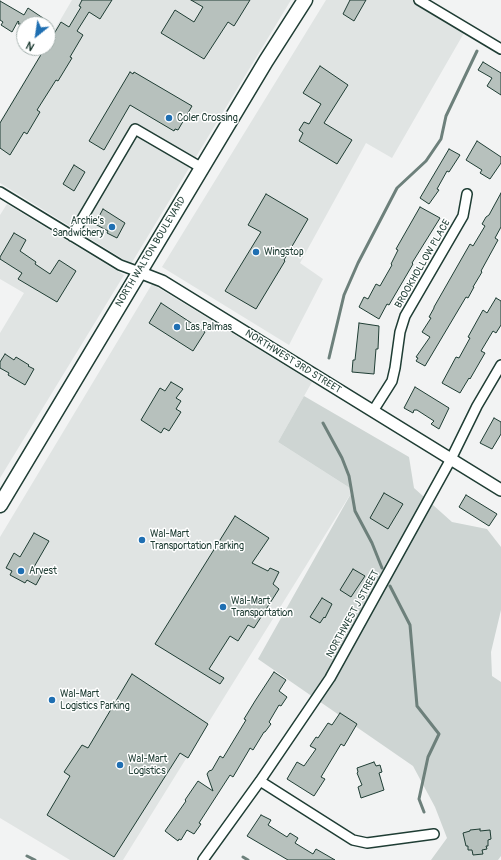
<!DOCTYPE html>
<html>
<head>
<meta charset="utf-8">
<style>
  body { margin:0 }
  #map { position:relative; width:501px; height:860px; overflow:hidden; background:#f2f3f3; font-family:Pangolin,sans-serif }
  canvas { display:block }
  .north { position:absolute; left:16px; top:16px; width:40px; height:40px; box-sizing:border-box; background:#fff; border:1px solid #a5b1ae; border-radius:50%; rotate:210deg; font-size:11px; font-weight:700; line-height:16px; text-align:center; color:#1f3d34 }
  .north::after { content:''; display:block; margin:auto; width:14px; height:18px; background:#1f6fb2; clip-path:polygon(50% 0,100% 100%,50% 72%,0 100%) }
</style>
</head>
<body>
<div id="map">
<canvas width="501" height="860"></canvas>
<div class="north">N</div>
</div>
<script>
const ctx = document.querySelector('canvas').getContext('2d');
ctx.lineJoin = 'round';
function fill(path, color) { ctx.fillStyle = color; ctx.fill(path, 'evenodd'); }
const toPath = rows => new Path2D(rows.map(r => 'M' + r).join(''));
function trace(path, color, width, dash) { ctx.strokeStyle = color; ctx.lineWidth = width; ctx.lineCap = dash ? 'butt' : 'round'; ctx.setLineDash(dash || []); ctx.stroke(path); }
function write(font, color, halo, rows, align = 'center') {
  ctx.font = font + ' Pangolin,sans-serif'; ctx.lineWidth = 3; ctx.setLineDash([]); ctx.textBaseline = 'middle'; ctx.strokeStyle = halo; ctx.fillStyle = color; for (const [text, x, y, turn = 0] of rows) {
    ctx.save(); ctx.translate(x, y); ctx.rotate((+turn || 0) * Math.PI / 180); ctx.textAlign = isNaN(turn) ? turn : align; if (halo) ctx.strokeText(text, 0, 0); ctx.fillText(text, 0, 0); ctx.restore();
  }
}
const built = toPath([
  [72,0,291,0,131,264,0,183,0,121,44,48,48,48,48,41],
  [326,0,416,0,415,2,464,33,392,158,366,143,300,263,323,279,289,345,162,267],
  [7,204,124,275,0,478,0,333,24,293,0,279,0,215],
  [152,284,312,382,278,442,353,490,123,860,70,860,0,818,0,537]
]);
const green = toPath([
  [304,396,409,457,414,488,452,522,487,529,501,547,501,610,491,652,492,676,501,682,501,856,498,860,431,860,447,838,435,807,413,766,258,659,353,490,278,442]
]);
const stream = toPath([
  [329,358,344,295,358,263,397,188,426,161,441,139,446,116,477,51],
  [323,423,342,458,349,476,355,511,372,543,382,568],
  [390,586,410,625,417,706,439,734,428,757,419,799,424,812],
  [27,856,35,860],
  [243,857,248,860]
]);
const building = toPath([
  [82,0,112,0,100,19,89,12,77,31,83,35,70,57,72,58,58,81,56,80,37,110,40,112,27,134,24,132,10,155,0,148,0,123,45,48,48,48,48,44,61,22,69,27,81,7,79,6,82,0],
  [191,0,250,0,234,26,228,22,204,59,161,33,175,10,194,22,203,7,191,0],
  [350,0,366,0,354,21,343,14,350,0],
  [0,1,24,15,28,8,43,18,39,24,18,24,19,22,18,21,12,32,1,25,3,22,0,20,0,1],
  [483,62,501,73,501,95,487,86,492,78,478,70,483,62],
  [320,66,348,85,324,123,352,140,337,164,299,141,303,133,299,130,304,122,309,124,321,104,303,93,320,66],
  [130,72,133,74,134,72,192,106,178,130,175,129,174,131,130,105,104,150,89,141,130,72],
  [477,141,501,157,501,163,490,179,480,173,482,170,466,160,477,141],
  [449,149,460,155,449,172,447,171,437,189,439,190,429,204,420,198,449,149],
  [74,165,85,172,74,191,63,184,74,165],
  [501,193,501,227,495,238,498,240,481,271,482,272,473,287,474,287,468,298,466,297,425,366,416,361,418,358,416,357,430,337,422,332,431,318,429,317,434,308,434,307,470,244,473,246,485,226,482,224,486,217,489,215,501,193],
  [266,194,308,219,284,260,285,261,256,309,225,291,261,232,248,225,266,194],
  [420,207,440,218,412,263,413,264,389,305,387,304,379,319,359,307,364,297,368,299,376,284,380,286,392,265,391,264,398,250,396,249,420,207],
  [103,209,125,223,117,238,107,233,108,231,95,224,103,209],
  [14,233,26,240,20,251,36,262,35,264,50,274,59,260,76,271,57,302,18,279,22,273,0,259,0,257,14,233],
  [496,298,501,301,501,325,496,333,493,331,481,351,485,353,470,379,469,378,460,393,442,383,456,357,459,358,470,338,468,337,483,310,487,313,496,298],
  [161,303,205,332,193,351,149,323,161,303],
  [359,323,379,326,378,349,376,349,374,374,352,372,353,360,355,360,359,323],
  [5,354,14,360,16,357,29,365,28,366,34,369,25,385,8,375,9,373,0,368,0,362,5,354],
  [171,382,183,389,176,398,181,401,176,409,181,412,169,431,164,428,161,433,141,420,160,388,165,391,171,382],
  [415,387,449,408,439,429,431,424,434,421,417,410,414,410,413,413,404,408,415,387],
  [494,418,501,422,501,434,492,449,480,443,494,418],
  [384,493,403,504,388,529,370,518,384,493],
  [466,495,497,514,489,526,459,507,466,495],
  [235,516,269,538,252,563,268,571,270,568,279,572,273,584,279,589,254,628,248,625,238,641,230,636,209,669,224,678,220,684,155,644,235,516],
  [34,533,49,541,34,567,43,572,36,585,27,580,25,583,10,575,12,571,6,568,14,553,20,557,34,533],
  [353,569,365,576,351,597,340,590,353,569],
  [322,598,332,604,325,618,324,617,320,623,310,617,322,598],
  [274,672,286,680,279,691,287,697,281,706,279,705,269,722,271,724,265,732,264,732,253,750,250,748,249,750,233,777,230,775,199,823,201,824,194,834,187,830,181,840,179,839,178,841,165,831,186,801,185,800,198,781,213,791,207,774,209,771,212,770,220,756,223,758,246,720,244,719,255,701,274,672],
  [132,674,208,724,188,758,180,753,114,857,47,815,70,776,64,772,82,745,88,748,132,674],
  [340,713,357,724,344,746,341,744,321,777,325,779,314,796,287,779,297,762,304,766,316,749,310,746,316,737,318,738,328,723,332,725,340,713],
  [374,762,376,766,380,765,382,772,379,773,384,790,361,798,358,787,362,785,357,773,358,772,357,768,374,762],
  [261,815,271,820,268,825,287,837,290,833,298,838,295,843,313,854,316,849,335,860,288,860,247,836,261,815],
  [480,829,480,831,490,830,491,839,488,840,488,846,486,846,487,849,482,850,483,854,473,855,472,850,468,850,468,846,466,846,463,833,470,831,470,830,480,829]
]);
const minor = toPath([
  [419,0,501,49],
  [0,192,120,265,139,272],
  [72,236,135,129,202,168],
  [373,411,392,381,395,368,400,332,405,316,463,216,467,194],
  [260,781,353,840,367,843,434,834],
  [203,860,260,781,330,678,451,459,477,406,501,365]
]);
const tertiary = toPath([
  [139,272,162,281,501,490]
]);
const primary = toPath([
  [0,505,266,61,305,0]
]);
const markers = [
  [169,118,4,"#1f6fb2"],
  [112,227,4,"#1f6fb2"],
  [256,252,4,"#1f6fb2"],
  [177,327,4,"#1f6fb2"],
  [142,540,4,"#1f6fb2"],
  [21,571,4,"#1f6fb2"],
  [223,607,4,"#1f6fb2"],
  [52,700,4,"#1f6fb2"],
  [120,765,4,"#1f6fb2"]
];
const poiNames = [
  ["Coler Crossing",177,118],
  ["Archie’s",104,221,"right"],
  ["Sandwichery",104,233,"right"],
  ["Wingstop",264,252],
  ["Las Palmas",185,327],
  ["Wal-Mart",150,534],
  ["Transportation Parking",150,546],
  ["Arvest",29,571],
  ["Wal-Mart",231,601],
  ["Transportation",231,613],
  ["Wal-Mart",60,694],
  ["Logistics Parking",60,706],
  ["Wal-Mart",128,759],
  ["Logistics",128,771]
];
const streetNames = [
  ["NORTH WALTON BOULEVARD",151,252,-59],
  ["BROOKHOLLOW PLACE",423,264,-60],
  ["NORTHWEST 3RD STREET",293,362,32],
  ["NORTHWEST J STREET",353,614,-61]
];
fill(built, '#e0e4e3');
fill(green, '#ced5d3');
trace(stream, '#6d807b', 3);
fill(building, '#b7c1bd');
trace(building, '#1f3d34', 1);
trace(minor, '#1f3d34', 12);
trace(tertiary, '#1f3d34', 14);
trace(primary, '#1f3d34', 17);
trace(minor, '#fff', 9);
trace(tertiary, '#fff', 11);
trace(primary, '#fff', 14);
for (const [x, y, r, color] of markers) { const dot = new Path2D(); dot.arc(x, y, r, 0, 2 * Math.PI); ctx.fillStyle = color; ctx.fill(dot); trace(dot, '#fff', 1.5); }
write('10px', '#1f3d34', '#fff', poiNames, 'left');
write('10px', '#1f3d34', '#fff', streetNames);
</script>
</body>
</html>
